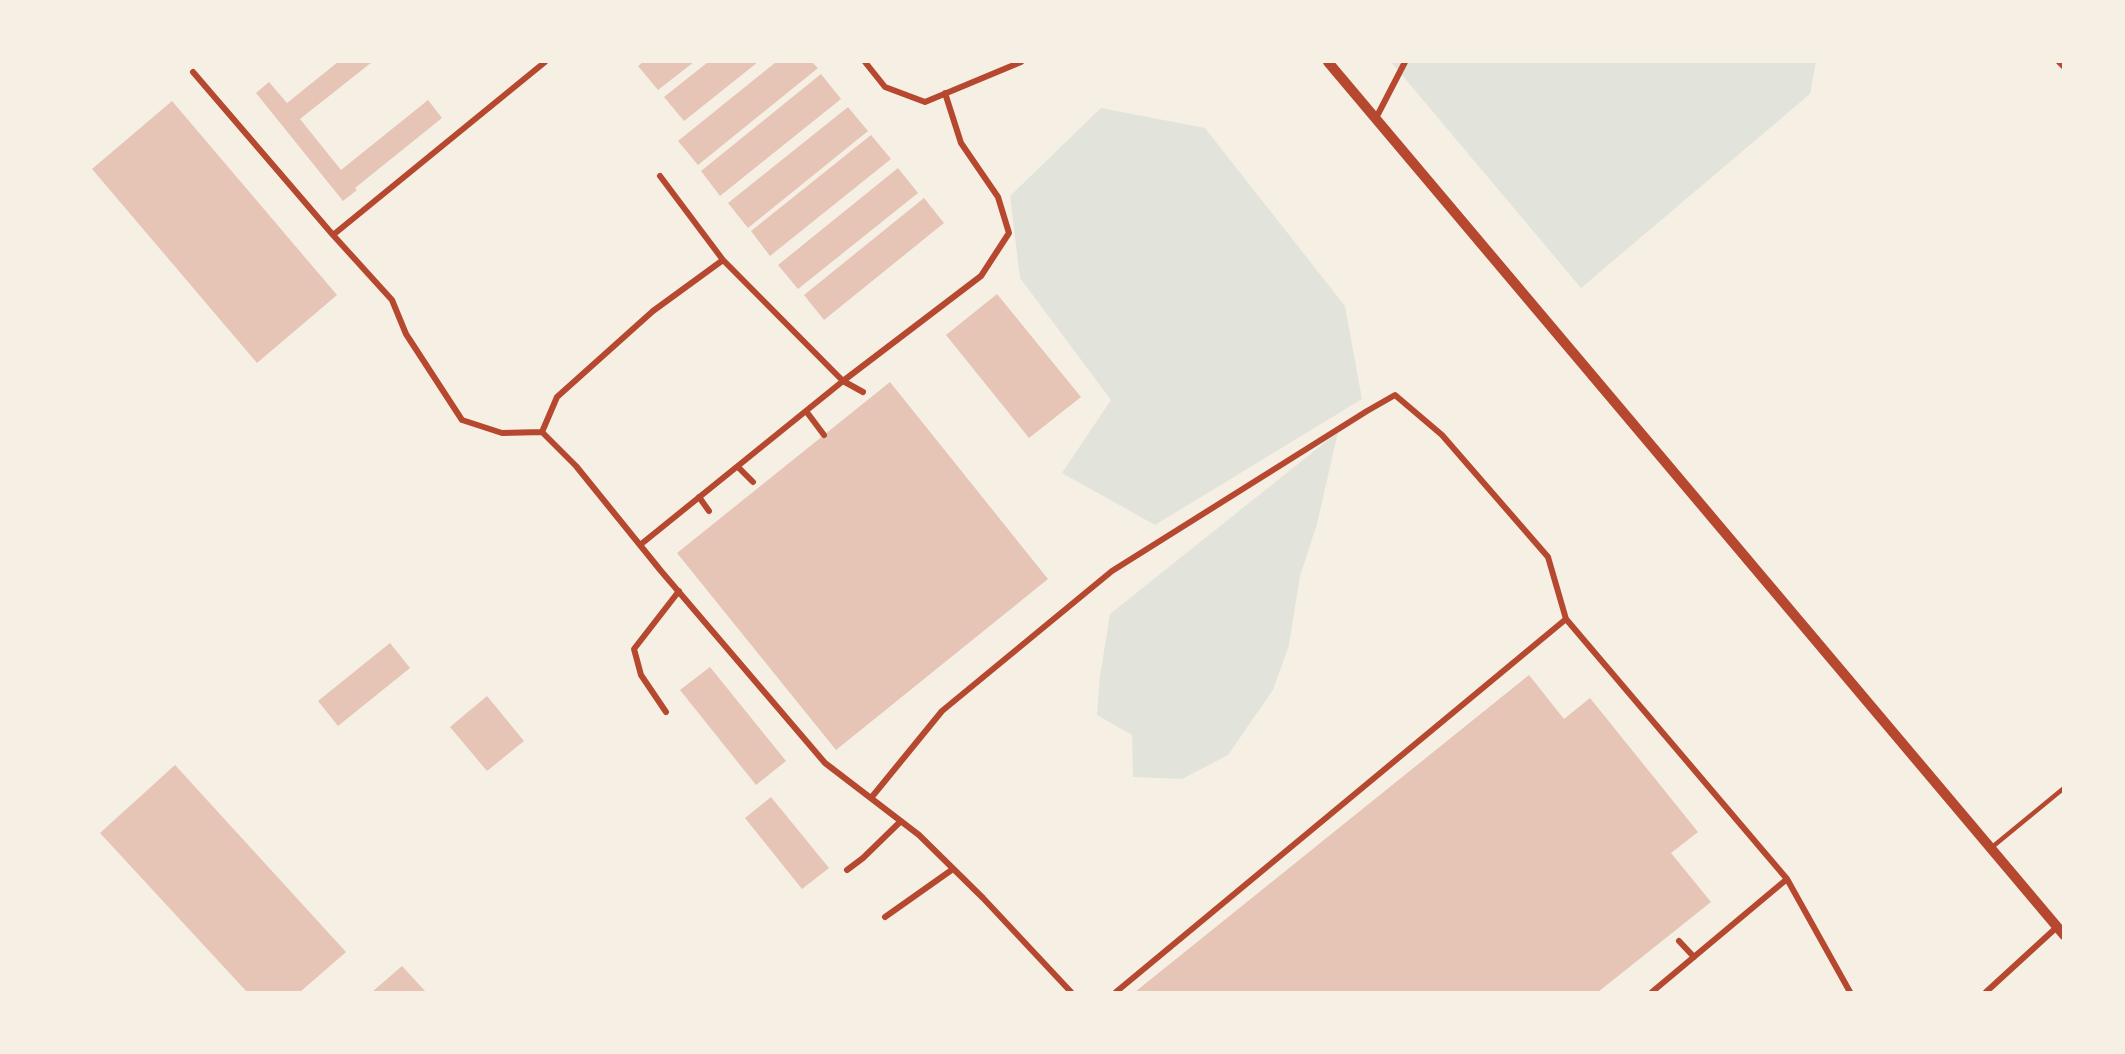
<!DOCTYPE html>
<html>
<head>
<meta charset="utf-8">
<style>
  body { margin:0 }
  #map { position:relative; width:2125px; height:1054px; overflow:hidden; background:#f6efe4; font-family:"Fira Sans Condensed",sans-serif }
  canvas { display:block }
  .frame { position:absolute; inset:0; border:63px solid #f6efe4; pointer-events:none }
</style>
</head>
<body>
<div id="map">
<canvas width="2125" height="1054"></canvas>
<div class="frame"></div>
</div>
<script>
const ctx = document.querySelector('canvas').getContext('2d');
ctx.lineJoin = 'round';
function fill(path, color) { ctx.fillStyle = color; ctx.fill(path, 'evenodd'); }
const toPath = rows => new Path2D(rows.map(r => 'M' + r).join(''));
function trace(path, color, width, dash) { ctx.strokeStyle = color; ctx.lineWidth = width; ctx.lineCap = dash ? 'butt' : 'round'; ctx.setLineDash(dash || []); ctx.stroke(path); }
const green = toPath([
  [1391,62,1816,62,1810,94,1581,288],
  [1101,108,1205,128,1345,306,1362,399,1155,525,1062,473,1111,400,1020,278,1010,196],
  [1338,432,1317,524,1300,576,1289,645,1273,690,1228,755,1182,779,1133,777,1132,735,1097,715,1100,676,1110,614]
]);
const building = toPath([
  [338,62,372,62,300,119,341,170,428,100,442,118,355,188,357,190,343,201,256,93,269,82,287,103],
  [643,62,694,62,658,90,638,66],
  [708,62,758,62,684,121,664,97],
  [776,62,812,62,818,68,698,165,678,141],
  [821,74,841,99,720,196,701,171],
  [172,101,337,295,257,363,92,169],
  [848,107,868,131,748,228,728,203],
  [871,135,891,159,770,256,751,231],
  [898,168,918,193,798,289,778,265],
  [924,198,944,223,824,320,804,295],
  [997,294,1081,397,1029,438,946,335],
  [890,382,1048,579,836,750,677,553],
  [390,643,410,668,338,726,318,701],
  [710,667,786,761,756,785,680,690],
  [1529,675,1564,719,1590,698,1698,832,1671,853,1711,902,1598,992,1135,992],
  [487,696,524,741,487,771,450,727],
  [175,765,346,952,300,992,247,992,100,833],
  [771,797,829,868,802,889,745,818],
  [402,966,426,992,372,992]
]);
const service = toPath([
  [2058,62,2064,68],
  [1991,848,2064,788]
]);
const minor = toPath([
  [865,62,885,87,925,102,1021,62],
  [193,72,333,235,545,62],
  [1376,118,1405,62],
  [660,176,723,260,843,381,981,276,1009,233,998,197,961,143,945,93],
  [333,235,392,300,406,334,462,420,502,433,542,432,576,466,661,571,825,763,919,835,983,898,1071,992],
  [806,411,824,435],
  [542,432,557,397,653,311,723,260],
  [738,467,753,482],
  [699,497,709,511],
  [640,545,843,381,863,392],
  [666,712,641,675,634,649,679,591],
  [871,798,942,711,1112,571,1367,411,1395,395,1442,435,1548,557,1566,619],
  [847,870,863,858,901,821],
  [885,917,953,869],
  [1679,941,1694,957],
  [1116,992,1566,619,1787,879],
  [1652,992,1787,879,1850,992],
  [1986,992,2057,927]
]);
const tertiary = toPath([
  [1328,62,2064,935]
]);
fill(green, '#e2e4dc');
fill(building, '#e6c5b7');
trace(service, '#b5482f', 4.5);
trace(minor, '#b5482f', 6);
trace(tertiary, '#b5482f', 10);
</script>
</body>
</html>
